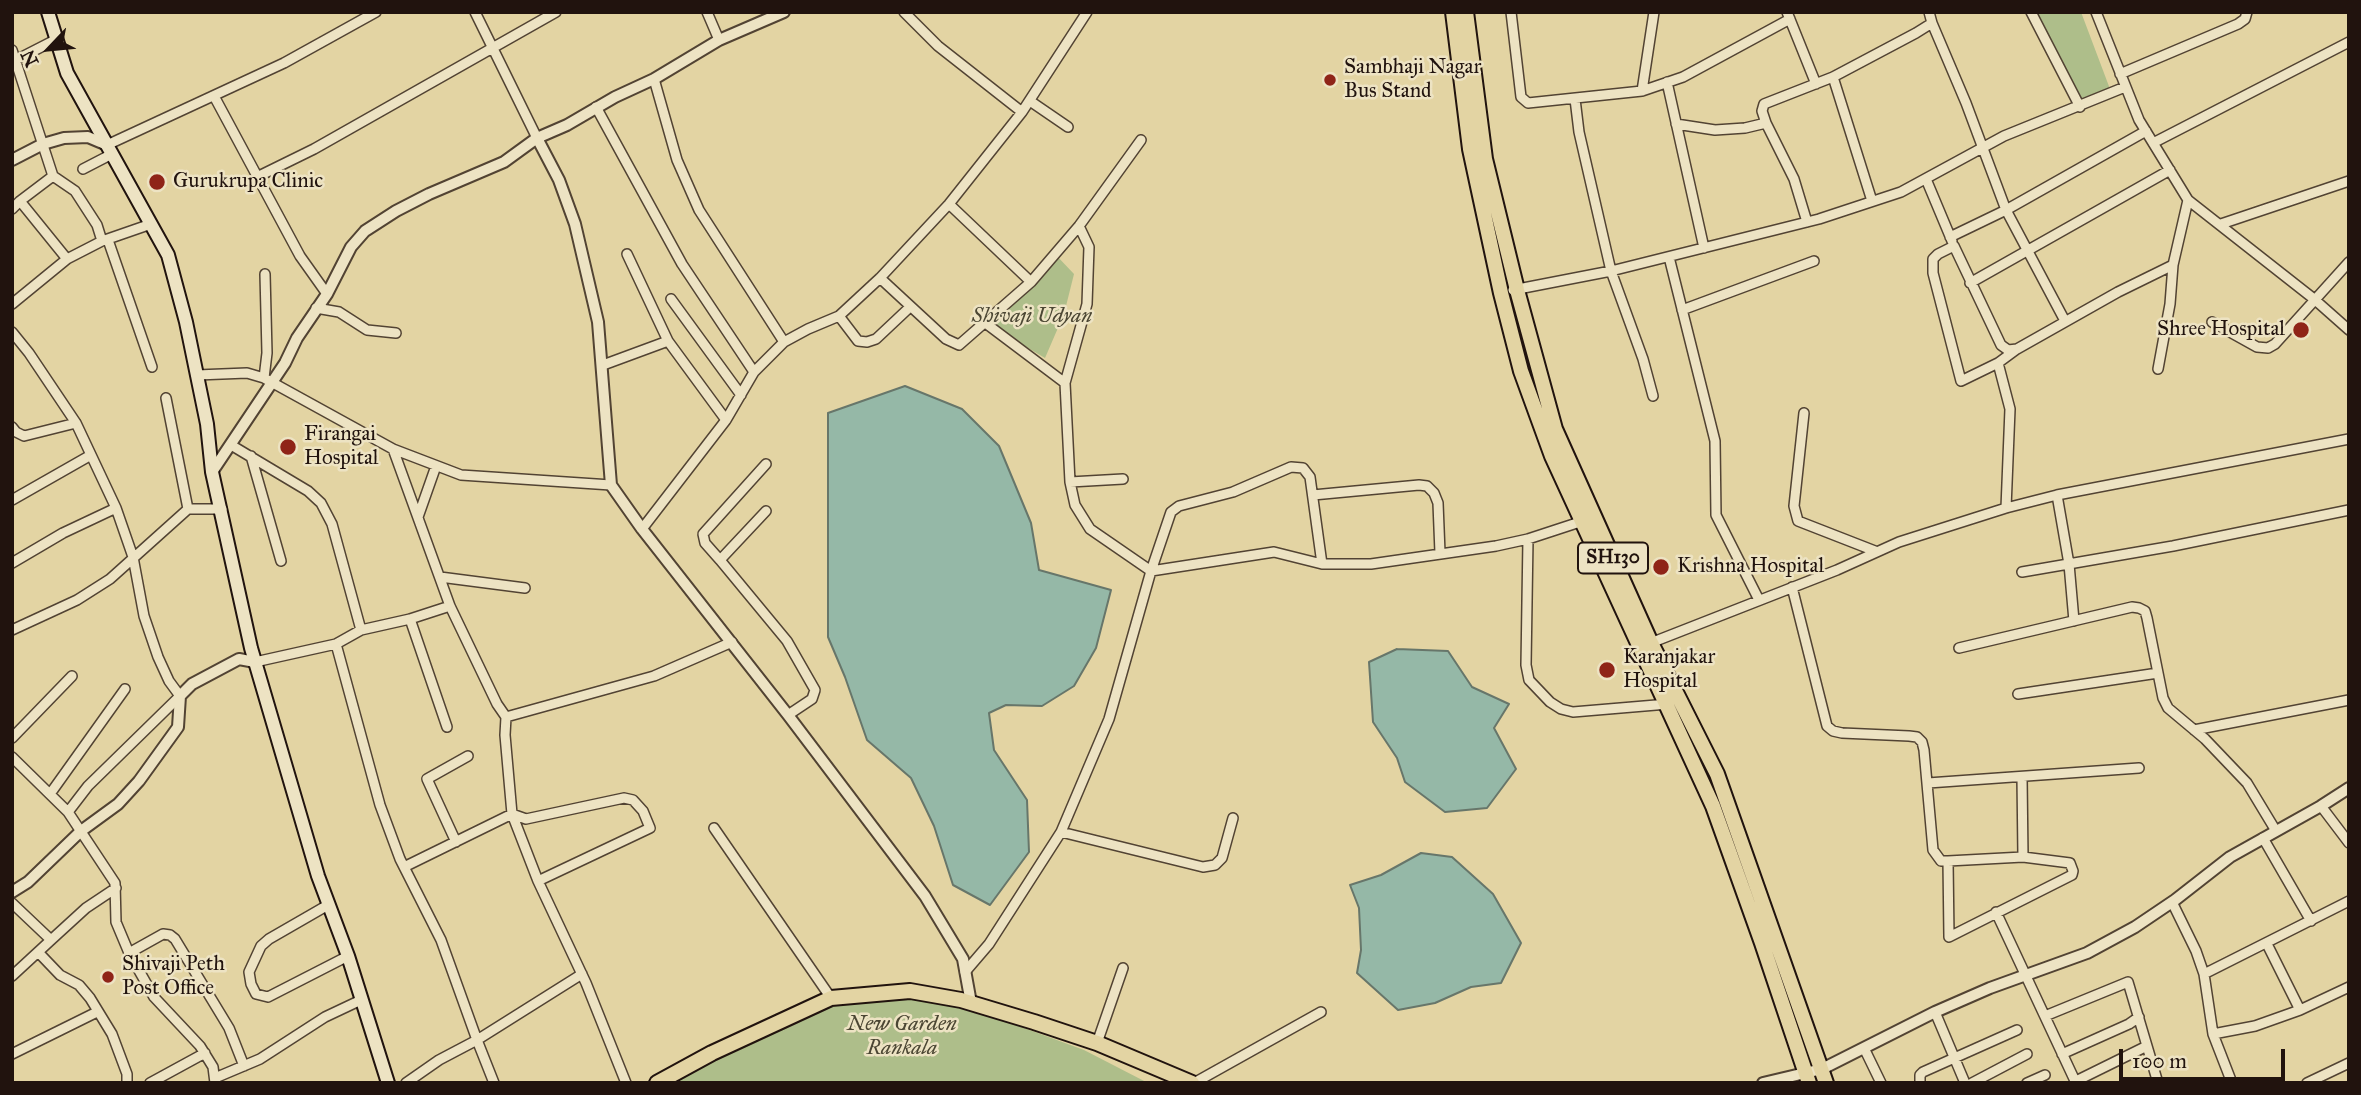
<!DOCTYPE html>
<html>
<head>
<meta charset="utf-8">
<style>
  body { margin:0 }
  #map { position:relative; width:2361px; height:1095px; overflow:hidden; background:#e3d4a3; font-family:"IM FELL Great Primer",serif }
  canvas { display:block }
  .frame { position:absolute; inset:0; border:14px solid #21130e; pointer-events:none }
  .north { position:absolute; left:14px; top:14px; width:70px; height:70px; -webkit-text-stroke:5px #ede3c3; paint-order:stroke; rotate:244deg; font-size:19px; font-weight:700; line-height:28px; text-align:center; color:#21130e }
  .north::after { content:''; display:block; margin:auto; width:24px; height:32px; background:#21130e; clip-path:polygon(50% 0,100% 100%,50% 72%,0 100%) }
  .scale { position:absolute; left:2119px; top:1049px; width:166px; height:32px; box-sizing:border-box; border:4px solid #21130e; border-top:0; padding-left:9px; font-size:21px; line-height:24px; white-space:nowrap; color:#21130e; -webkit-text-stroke:5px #ede3c3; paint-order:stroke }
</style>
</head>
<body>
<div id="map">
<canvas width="2361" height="1095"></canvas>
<div class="frame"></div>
<div class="north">N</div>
<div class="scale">100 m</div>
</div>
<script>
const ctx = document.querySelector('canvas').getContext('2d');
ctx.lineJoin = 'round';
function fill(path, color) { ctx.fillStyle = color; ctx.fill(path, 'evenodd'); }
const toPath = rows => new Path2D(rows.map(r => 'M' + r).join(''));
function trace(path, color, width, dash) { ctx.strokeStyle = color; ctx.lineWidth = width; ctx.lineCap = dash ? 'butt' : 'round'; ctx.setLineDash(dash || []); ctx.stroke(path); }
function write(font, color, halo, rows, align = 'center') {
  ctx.font = font + ' "IM FELL Great Primer",serif'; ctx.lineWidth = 5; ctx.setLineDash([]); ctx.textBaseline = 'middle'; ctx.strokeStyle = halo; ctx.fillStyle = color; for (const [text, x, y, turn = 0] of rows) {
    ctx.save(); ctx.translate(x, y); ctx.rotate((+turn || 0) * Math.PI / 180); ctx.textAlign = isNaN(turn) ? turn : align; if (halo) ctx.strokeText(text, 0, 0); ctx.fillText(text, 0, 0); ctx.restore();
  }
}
const green = toPath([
  [2036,12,2081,12,2110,89,2081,102],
  [1055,254,1074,274,1064,314,1045,358,984,322],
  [910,991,978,1011,1084,1050,1148,1083,657,1083,831,998]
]);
const water = toPath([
  [905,386,962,409,999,446,1031,523,1039,570,1111,590,1096,648,1074,686,1042,706,1006,705,989,713,994,750,1027,800,1029,852,990,905,953,885,934,826,911,778,867,740,845,677,828,637,828,413,905,386],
  [1397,649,1448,651,1472,687,1509,704,1494,728,1516,769,1487,808,1445,812,1405,782,1397,758,1373,722,1369,662,1397,649],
  [1421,853,1452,857,1493,894,1521,943,1501,983,1471,987,1435,1003,1398,1010,1357,973,1361,950,1359,908,1350,885,1381,875,1421,853]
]);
const minor = toPath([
  [475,12,537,138],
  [707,12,719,40],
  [904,12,938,46,1022,112],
  [1511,12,1521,97,1528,103,1642,91,1654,12],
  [1787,12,1816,84],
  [2031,12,2080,107],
  [2096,12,2139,120,2188,200,2314,299,2349,330],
  [1932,23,1966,103,2006,210,2065,321],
  [12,50,53,176,20,201,12,209],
  [12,62,55,40],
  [2120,74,2238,24,2245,19,2247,12],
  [1833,77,1872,201],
  [654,79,677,160,699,210,784,342],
  [1667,82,1704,248],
  [1642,91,1683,77,1790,19],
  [214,96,300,256,327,294],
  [1575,99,1579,132,1611,271,1643,359,1653,396],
  [1030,101,1068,127],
  [596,107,682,264,754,372],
  [1676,124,1715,130,1745,128,1766,123],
  [2153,143,2349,42],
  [107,145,284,63,376,12],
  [83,169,112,154],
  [53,176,75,191,97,225,102,241],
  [257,177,314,149,556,12],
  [1926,179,1952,241],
  [20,201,67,259],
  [949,204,1031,282],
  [1807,222,1794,179,1766,123,1762,111,1764,104,1833,77,1916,33,1932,23,1929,12],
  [2221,224,2349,181],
  [1950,237,2006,210,2146,131],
  [108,240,152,367],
  [627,254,668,341],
  [1669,257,1715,441,1716,515,1759,600],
  [880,278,946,339,959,345,1031,282,1079,226,1141,140],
  [1970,283,2170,170],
  [1513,290,1611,271,1819,219,1901,192,2004,136,2125,87],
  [671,299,741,395],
  [12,304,67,259,102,241,151,224],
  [316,308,339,312,367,330,396,333],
  [1682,310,1814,261],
  [839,316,858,341,867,342,876,339,910,307],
  [984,322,1065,383,1087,304,1089,247,1079,226],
  [2212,322,2257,347,2268,348,2275,344,2349,262],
  [12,332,29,353,76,423,116,508,133,557,144,616,158,657,169,681,180,696,88,786,68,812],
  [2017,349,1998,363,1961,381,1933,273,1933,259,1938,254,1954,246,2001,345,2008,350,2017,349,2118,292,2173,265],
  [1998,363,2010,409,2006,508],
  [603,365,668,341,726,420],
  [2158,369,2170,304,2173,265,2188,200],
  [197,375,247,373,264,378,393,449,461,475,611,485],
  [264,378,267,353,265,274],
  [166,398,188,509],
  [1804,413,1794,506,1798,521,1875,551],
  [12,427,16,432,24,436,76,423],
  [231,445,308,491,321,503,332,524,361,630],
  [393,449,450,606,497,704,506,717,505,735,512,814,538,881,586,983,626,1083],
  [251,456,281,561],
  [1070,482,1123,479],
  [1313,495,1419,485,1427,486,1434,493,1438,503,1440,553],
  [2057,495,2069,564,2074,621],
  [12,500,91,455],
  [766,511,720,560,787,641,815,690,812,699,788,715],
  [418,517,436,466],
  [642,529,726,420,754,372,784,342,808,329,839,316,880,278,949,204,1022,112,1087,12],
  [1528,539,1526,665,1529,680,1550,702,1561,709,1573,712,1668,704],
  [720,560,705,543,703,534,766,464],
  [12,563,63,533,116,508],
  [1322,564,1310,477,1303,468,1291,467,1233,492,1179,506,1171,512,1151,571,1274,552,1322,564,1371,564,1496,546,1528,539,1586,520],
  [2022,572,2173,546,2349,510],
  [440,577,525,588],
  [1792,587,1827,726,1833,731,1842,733,1909,736,1917,737,1922,742,1924,750,1933,850,1941,861,1948,861],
  [410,619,447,727],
  [12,630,77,600,110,579,188,509,222,509],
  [336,644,380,805,400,859,441,940,477,1040,439,1060,406,1083],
  [1648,644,1837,570,1899,542,2006,508,2057,495,2349,439],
  [1959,648,2132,607,2139,608,2145,611,2147,618,2163,698,2168,708,2205,739,2247,783,2276,831],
  [255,662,336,644,361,630,410,619,450,606],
  [2018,694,2158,673],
  [506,717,654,676,732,642],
  [2194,730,2349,700],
  [12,738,72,676],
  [12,757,68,812,115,883,116,922,129,953,154,997,200,1046,213,1067,215,1083],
  [2022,777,2023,857],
  [1928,783,2139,768],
  [50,794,125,689],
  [2321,806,2349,843],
  [714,828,831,998],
  [1061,832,1203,867,1215,865,1222,858,1233,818],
  [2263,838,2311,921],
  [456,842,427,779,468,756],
  [2023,857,2070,863,2073,871,2072,875,1949,937,1948,861,2023,857],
  [404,867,512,814,526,819,624,798,633,800,643,811,650,828,538,881],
  [2172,902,2196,951,2204,974,2213,1034,2232,1083],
  [12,903,51,940,38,952,60,975,79,985,90,998,112,1034,127,1074,127,1083],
  [328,905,269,939,261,946,249,972,251,984,256,994,268,997,348,956],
  [1996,912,2076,1083],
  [51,940,86,908,116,888],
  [2267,944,2300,1010],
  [129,953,163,934,170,935,175,939,229,1028,244,1066],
  [965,972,989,944,1061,832,1109,719,1151,571,1090,529,1075,505,1070,482,1065,383],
  [2204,974,2349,901],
  [12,976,38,952],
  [1935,1012,1965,1083],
  [2045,1016,2128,982,2158,1083],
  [2213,1034,2255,1026,2300,1010,2349,987],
  [1097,1043,1123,968],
  [1864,1048,1881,1083],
  [12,1054,97,1012],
  [2062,1054,2129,1024,2139,1017],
  [215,1078,260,1059,325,1017,361,1000],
  [2076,1081,2147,1046],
  [150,1083,205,1053],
  [494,1083,477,1040,582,974],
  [1194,1083,1321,1012],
  [1920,1083,1920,1075,1923,1072,2017,1030],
  [1972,1083,2027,1054],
  [2027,1083,2045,1075],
  [2307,1083,2349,1063]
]);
const tertiary = toPath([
  [537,138,559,180,575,224,598,322,611,485,642,529,788,715,925,896,963,959,971,1003],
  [12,160,43,144,64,138,88,137,107,145],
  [212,472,285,363,297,338,327,294,351,247,365,231,396,211,429,194,504,162,537,138,567,125,615,97,654,79,719,40,784,12],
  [12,892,28,882,81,831,118,804,139,781,178,727,180,696,192,684,239,659,255,662],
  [1763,1083,1822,1069,1935,1012,1990,988,2087,953,2135,927,2175,900,2230,857,2321,806,2349,788]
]);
const secondary = toPath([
  [48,12,67,73,168,255,186,322,207,424,212,472,251,648,318,876,348,956,388,1083]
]);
const primary = toPath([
  [1453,12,1470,149,1501,293,1521,371,1552,456,1713,806,1762,943,1809,1083],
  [1466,12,1485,159,1517,290,1555,429,1651,643,1717,774,1826,1083],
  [657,1083,712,1053,831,998,910,991,961,1000,1034,1022,1097,1043,1192,1083]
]);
const markers = [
  [1330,80,7,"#8f2418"],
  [157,182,9,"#8f2418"],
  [2301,330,9,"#8f2418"],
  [288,447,9,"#8f2418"],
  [1661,567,9,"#8f2418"],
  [1607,670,9,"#8f2418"],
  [108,977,7,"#8f2418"]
];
const shields = [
  [1613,558,70]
];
const shieldNames = [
  ["SH130",1613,558]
];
const poiNames = [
  ["Sambhaji Nagar",1344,68],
  ["Bus Stand",1344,92],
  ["Gurukrupa Clinic",173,182],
  ["Shree Hospital",2285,330,"right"],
  ["Firangai",304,435],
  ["Hospital",304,459],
  ["Krishna Hospital",1677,567],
  ["Karanjakar",1623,658],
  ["Hospital",1623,682],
  ["Shivaji Peth",122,965],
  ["Post Office",122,989]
];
const parkNames = [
  ["Shivaji Udyan",1032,317],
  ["New Garden",902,1025],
  ["Rankala",902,1049]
];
fill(green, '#aebe8a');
fill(water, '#95b8a7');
trace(water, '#67766a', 2);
trace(minor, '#524333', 12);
trace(tertiary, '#524333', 14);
trace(secondary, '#21130e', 16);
trace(primary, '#21130e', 18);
trace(minor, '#ede3c3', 9);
trace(tertiary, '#ede3c3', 10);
trace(secondary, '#ede3c3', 12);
trace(primary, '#e3d4a3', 14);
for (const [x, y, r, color] of markers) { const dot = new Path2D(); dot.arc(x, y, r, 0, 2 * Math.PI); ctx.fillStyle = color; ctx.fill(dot); trace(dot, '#ede3c3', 2.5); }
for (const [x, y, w] of shields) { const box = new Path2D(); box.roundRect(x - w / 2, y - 15.5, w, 31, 5); ctx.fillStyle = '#ede3c3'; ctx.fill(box); trace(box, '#21130e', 2); }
write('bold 19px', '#21130e', null, shieldNames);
write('21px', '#21130e', '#ede3c3', poiNames, 'left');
write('italic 21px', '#4b4633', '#ede3c3', parkNames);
</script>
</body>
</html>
